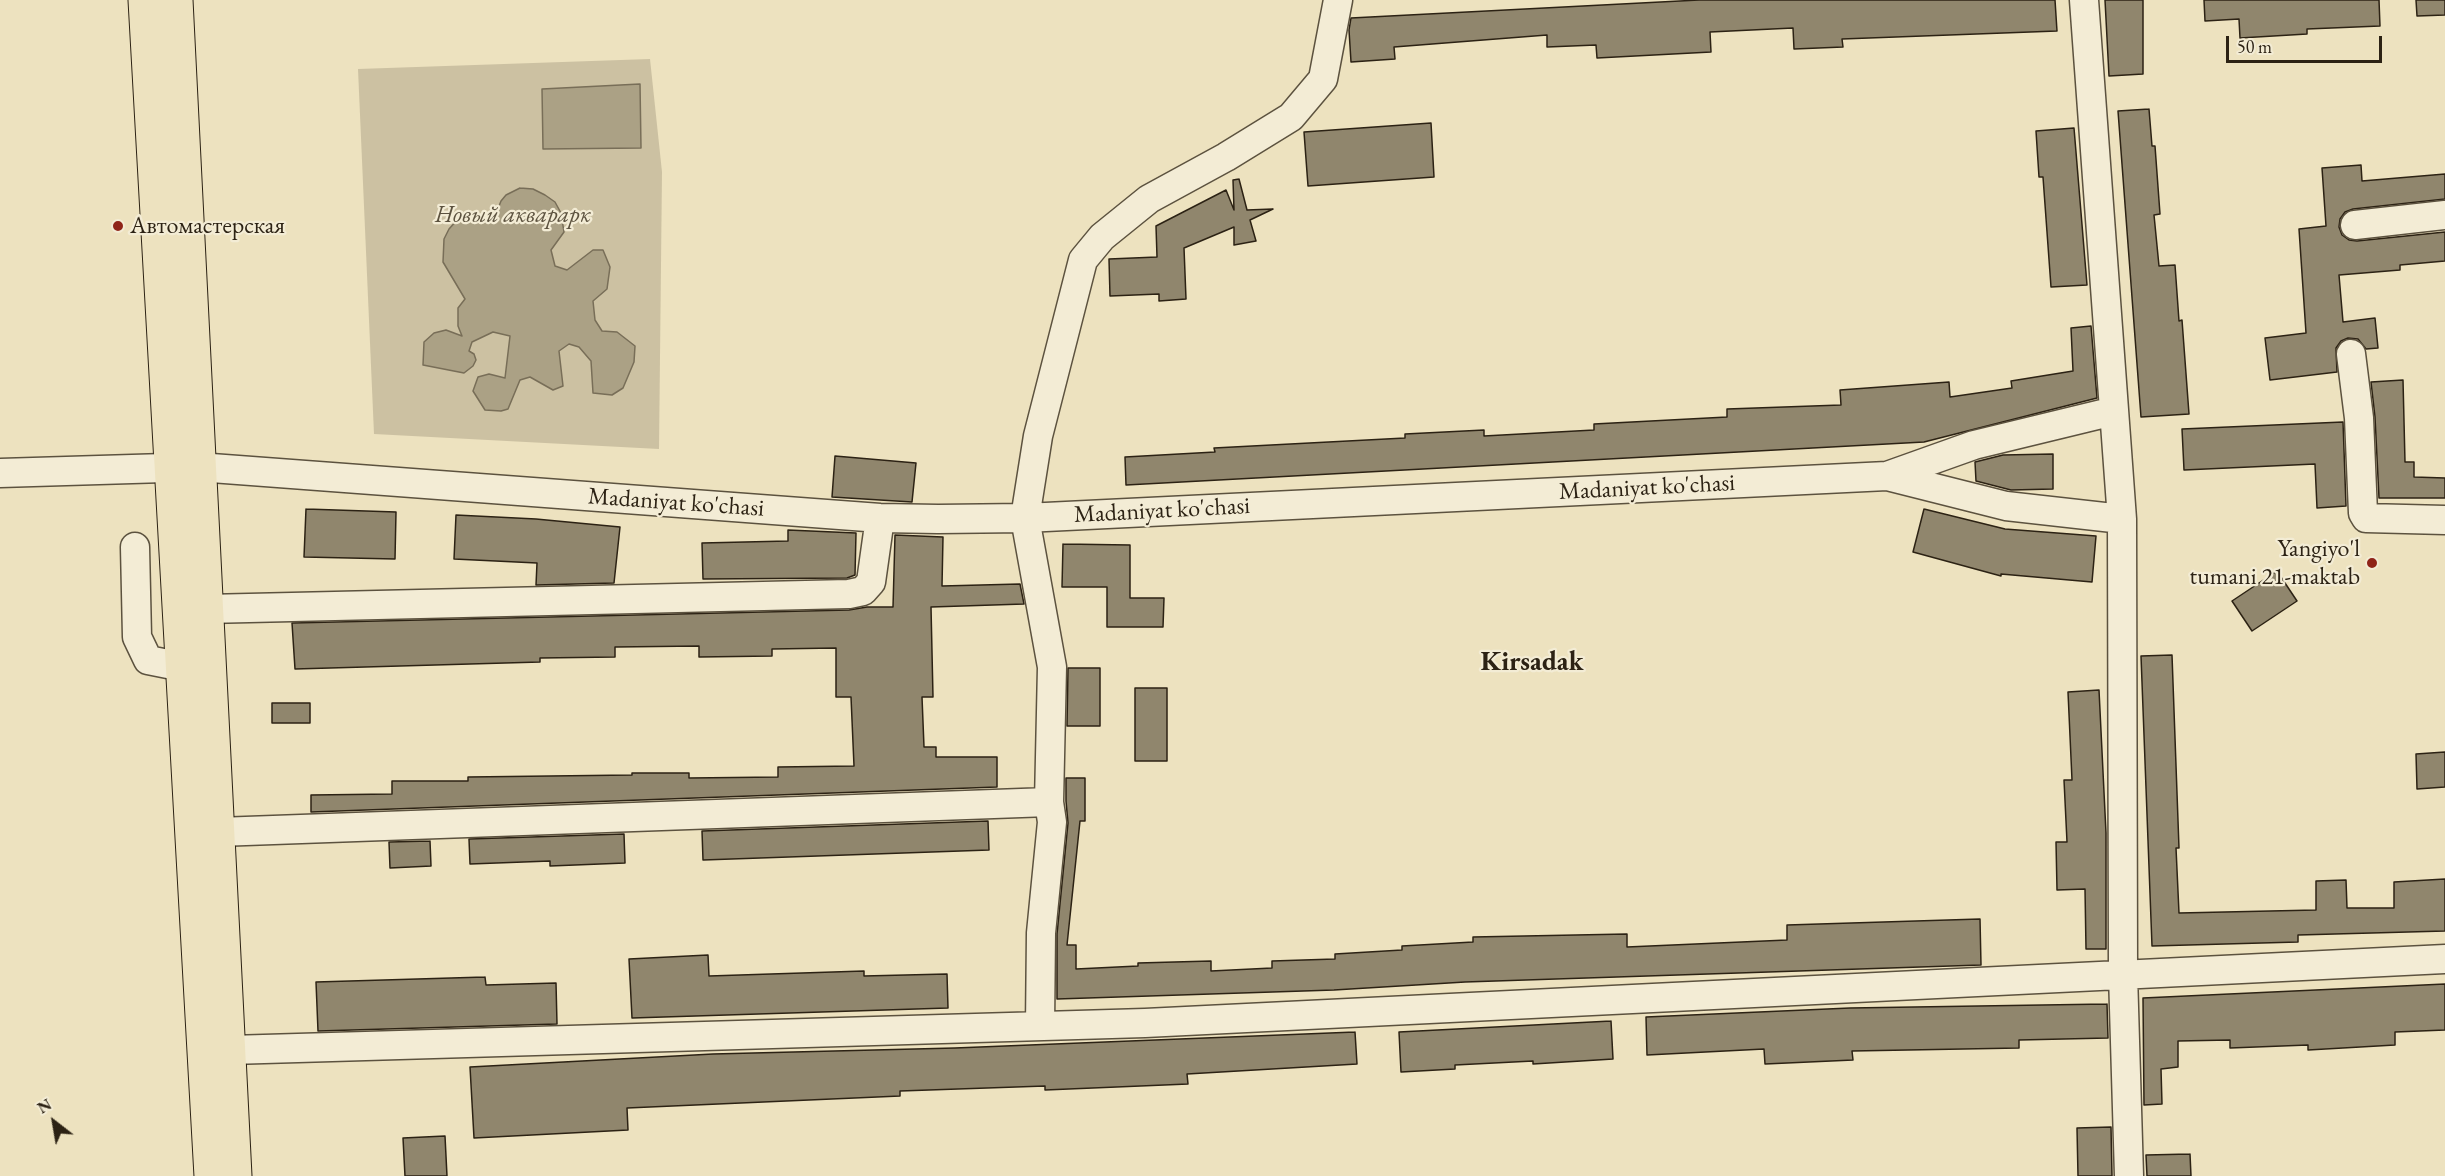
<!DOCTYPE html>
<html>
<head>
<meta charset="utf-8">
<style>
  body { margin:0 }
  #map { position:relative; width:2445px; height:1176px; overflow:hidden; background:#ede2bf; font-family:"EB Garamond",serif }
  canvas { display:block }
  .north { position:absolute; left:24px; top:1092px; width:60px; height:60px; -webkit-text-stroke:4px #f3ecd5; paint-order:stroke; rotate:329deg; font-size:16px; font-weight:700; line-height:24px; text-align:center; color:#2c2214 }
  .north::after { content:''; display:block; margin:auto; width:21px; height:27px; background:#2c2214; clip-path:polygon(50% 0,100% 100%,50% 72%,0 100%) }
  .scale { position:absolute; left:2226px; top:36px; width:156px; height:27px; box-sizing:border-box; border:3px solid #2c2214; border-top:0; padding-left:8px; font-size:18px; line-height:21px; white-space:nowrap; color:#2c2214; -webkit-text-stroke:4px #f3ecd5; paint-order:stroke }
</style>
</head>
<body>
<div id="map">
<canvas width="2445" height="1176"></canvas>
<div class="north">N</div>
<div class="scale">50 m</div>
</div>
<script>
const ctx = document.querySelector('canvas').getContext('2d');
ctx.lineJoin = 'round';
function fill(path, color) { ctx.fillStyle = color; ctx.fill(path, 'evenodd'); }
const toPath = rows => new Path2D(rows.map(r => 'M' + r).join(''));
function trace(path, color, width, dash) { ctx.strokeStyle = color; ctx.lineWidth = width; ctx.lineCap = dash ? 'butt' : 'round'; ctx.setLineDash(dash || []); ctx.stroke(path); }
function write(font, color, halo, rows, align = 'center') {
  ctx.font = font + ' "EB Garamond",serif'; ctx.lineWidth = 4.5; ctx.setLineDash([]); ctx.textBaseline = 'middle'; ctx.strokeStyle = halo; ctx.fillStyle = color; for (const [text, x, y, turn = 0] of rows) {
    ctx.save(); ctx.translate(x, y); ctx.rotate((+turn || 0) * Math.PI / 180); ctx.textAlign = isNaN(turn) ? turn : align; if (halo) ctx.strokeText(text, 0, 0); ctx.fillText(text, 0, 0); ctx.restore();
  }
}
const green = toPath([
  [650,59,662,172,659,449,374,434,358,69]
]);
const water = toPath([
  [640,84,641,148,543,149,542,89,640,84],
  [520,188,533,189,545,195,555,202,561,213,564,232,551,250,555,266,567,270,593,250,603,250,610,267,607,289,593,301,595,320,602,331,617,332,635,346,634,362,623,388,612,395,593,393,591,361,579,347,569,344,559,351,563,386,553,390,530,377,520,380,508,409,501,411,485,410,473,391,478,377,489,374,505,378,510,336,493,332,472,342,469,351,474,354,476,360,473,366,464,373,423,365,424,342,434,333,446,330,462,336,458,326,458,308,465,299,443,262,444,239,449,229,458,219,468,214,484,220,495,216,501,201,506,195,520,188]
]);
const building = toPath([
  [1699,0,2055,0,2057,31,1842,39,1843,47,1794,49,1793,28,1710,32,1711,52,1597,58,1596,45,1547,47,1547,35,1394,47,1395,59,1351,62,1349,30,1351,18,1699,0],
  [2105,0,2143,0,2143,74,2109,76,2105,0],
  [2204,0,2379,0,2380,26,2307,29,2307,34,2240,38,2239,19,2205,21,2204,0],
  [2416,0,2445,0,2445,15,2417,16,2416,0],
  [2149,109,2152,146,2155,146,2160,214,2154,215,2159,266,2175,265,2179,321,2182,320,2189,414,2141,417,2118,111,2149,109],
  [1431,123,1434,177,1308,186,1304,132,1431,123],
  [2074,128,2087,285,2051,287,2043,177,2039,177,2036,131,2074,128],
  [2361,165,2362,181,2445,174,2445,199,2353,209,2345,212,2340,219,2339,227,2342,235,2349,240,2357,241,2445,232,2445,261,2400,265,2400,270,2339,275,2343,322,2375,318,2378,348,2366,349,2358,339,2348,338,2341,341,2336,348,2337,372,2270,380,2265,338,2306,333,2299,229,2326,226,2322,168,2361,165],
  [1239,179,1247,210,1273,209,1250,220,1256,241,1234,245,1234,227,1184,248,1186,299,1159,301,1159,294,1110,296,1109,259,1157,257,1156,226,1226,190,1234,210,1233,180,1239,179],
  [2091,326,2097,398,1924,442,1126,485,1125,457,1215,452,1214,448,1405,438,1405,434,1484,430,1484,436,1594,430,1594,424,1727,417,1727,409,1841,405,1840,390,1949,382,1950,397,2012,388,2011,381,2073,371,2071,328,2091,326],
  [2403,380,2405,462,2414,462,2414,477,2445,478,2445,498,2379,498,2375,417,2371,382,2403,380],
  [2343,422,2346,506,2317,508,2315,464,2184,470,2182,429,2343,422],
  [2053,454,2053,489,2011,490,1976,481,1975,462,2003,455,2053,454],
  [835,456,916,463,912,502,832,497,835,456],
  [306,509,396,512,395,559,304,557,306,509],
  [1924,509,2005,529,2096,536,2092,582,2001,574,2001,576,1913,552,1924,509],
  [456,515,536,519,620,527,614,583,536,585,537,563,454,559,456,515],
  [788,530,856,533,855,575,847,578,703,579,702,543,788,541,788,530],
  [895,535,943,537,942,586,1020,584,1024,604,931,607,933,697,922,697,924,747,936,747,936,757,997,757,997,787,311,812,311,795,392,794,392,781,468,781,468,777,632,775,632,773,689,773,689,778,778,777,778,767,854,766,851,697,836,697,836,648,772,649,772,656,699,657,699,646,615,647,615,657,540,658,540,662,295,669,292,623,849,610,867,607,893,607,895,535],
  [1063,544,1130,545,1130,598,1164,598,1163,627,1107,627,1107,587,1062,587,1063,544],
  [2277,571,2297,601,2252,631,2232,601,2277,571],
  [2172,655,2179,848,2176,848,2179,913,2316,910,2316,881,2346,880,2347,908,2394,908,2394,882,2445,879,2445,931,2298,935,2298,942,2152,946,2141,656,2172,655],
  [1068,668,1100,668,1100,726,1067,726,1068,668],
  [1135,688,1167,688,1167,761,1135,761,1135,688],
  [2099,690,2106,833,2106,949,2086,949,2085,889,2057,890,2056,842,2067,842,2064,780,2072,780,2068,692,2099,690],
  [272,703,310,703,310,723,272,723,272,703],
  [2445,752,2445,787,2417,789,2416,754,2445,752],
  [1066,778,1085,778,1085,821,1080,821,1067,945,1076,945,1076,969,1138,966,1138,963,1211,961,1211,971,1272,968,1272,961,1335,959,1335,954,1402,950,1402,946,1473,942,1473,937,1627,934,1627,947,1787,940,1787,925,1980,919,1981,965,1465,982,1334,990,1057,999,1057,934,1068,823,1066,801,1066,778],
  [988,821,989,850,703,860,702,831,988,821],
  [624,834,625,863,550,866,550,861,470,864,469,839,624,834],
  [430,841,431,866,390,868,389,842,430,841],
  [708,955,709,976,864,971,864,976,947,974,948,1008,632,1018,629,959,708,955],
  [485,977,486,985,556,983,557,1024,318,1031,316,982,485,977],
  [2445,984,2445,1030,2395,1032,2395,1045,2308,1050,2308,1045,2230,1048,2230,1040,2178,1041,2178,1067,2161,1069,2162,1104,2144,1105,2143,998,2445,984],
  [2107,1004,2108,1038,2019,1040,2019,1048,1852,1051,1853,1060,1765,1064,1764,1049,1647,1055,1646,1017,1850,1008,2107,1004],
  [1611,1021,1613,1059,1533,1064,1533,1061,1455,1065,1455,1069,1401,1072,1399,1032,1611,1021],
  [1355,1032,1357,1064,1187,1074,1188,1084,1045,1090,1045,1086,900,1091,900,1096,627,1108,628,1130,474,1138,470,1067,713,1054,955,1048,1355,1032],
  [2111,1127,2112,1176,2078,1176,2077,1128,2111,1127],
  [445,1136,447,1176,405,1176,403,1138,445,1136],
  [2190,1154,2191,1176,2147,1176,2146,1155,2190,1154]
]);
const minor = toPath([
  [2084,0,2122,519,2123,974,2129,1176],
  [2355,225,2445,215],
  [2351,354,2359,418,2363,513,2366,518,2445,520],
  [0,473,198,467,880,518,938,519,1025,518,1887,476,2006,506,2122,519],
  [1887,476,1974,445,2114,411],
  [135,547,137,637,148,660,183,667],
  [206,609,849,594,863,591,871,582,880,518],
  [218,832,1049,802,1052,667,1025,518,1038,436,1083,260,1102,237,1149,199,1226,157,1291,117,1323,79,1338,0],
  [1040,1026,1041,933,1052,822,1049,802],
  [230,1050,1145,1023,2445,959]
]);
const major = toPath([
  [145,0,211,1176],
  [176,0,235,1176]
]);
const markers = [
  [118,226,6,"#8f2418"],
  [2372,563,6,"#8f2418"]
];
const parkNames = [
  ["Новый акварарк",513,215]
];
const poiNames = [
  ["Автомастерская",130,226],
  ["Yangiyo'l",2360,549,"right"],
  ["tumani 21-maktab",2360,577,"right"]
];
const streetNames = [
  ["Madaniyat ko'chasi",1647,488,-3],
  ["Madaniyat ko'chasi",676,503,4],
  ["Madaniyat ko'chasi",1162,511,-3]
];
const quarterNames = [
  ["Kirsadak",1532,663]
];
fill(green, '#ccc1a2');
fill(water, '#aba185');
trace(water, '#786e58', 1.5);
fill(building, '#90866d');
trace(building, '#2c2214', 1.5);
trace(minor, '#5c523f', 31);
trace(major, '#2c2214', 35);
trace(minor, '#f3ecd5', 28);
trace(major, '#ede2bf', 33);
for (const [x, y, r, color] of markers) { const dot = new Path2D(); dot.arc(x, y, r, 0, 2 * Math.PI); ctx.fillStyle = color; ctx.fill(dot); trace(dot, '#f3ecd5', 2); }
write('italic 24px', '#5c523f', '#f3ecd5', parkNames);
write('24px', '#2c2214', '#f3ecd5', poiNames, 'left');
write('24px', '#2c2214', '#f3ecd5', streetNames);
write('bold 27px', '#2c2214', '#f3ecd5', quarterNames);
</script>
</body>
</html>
